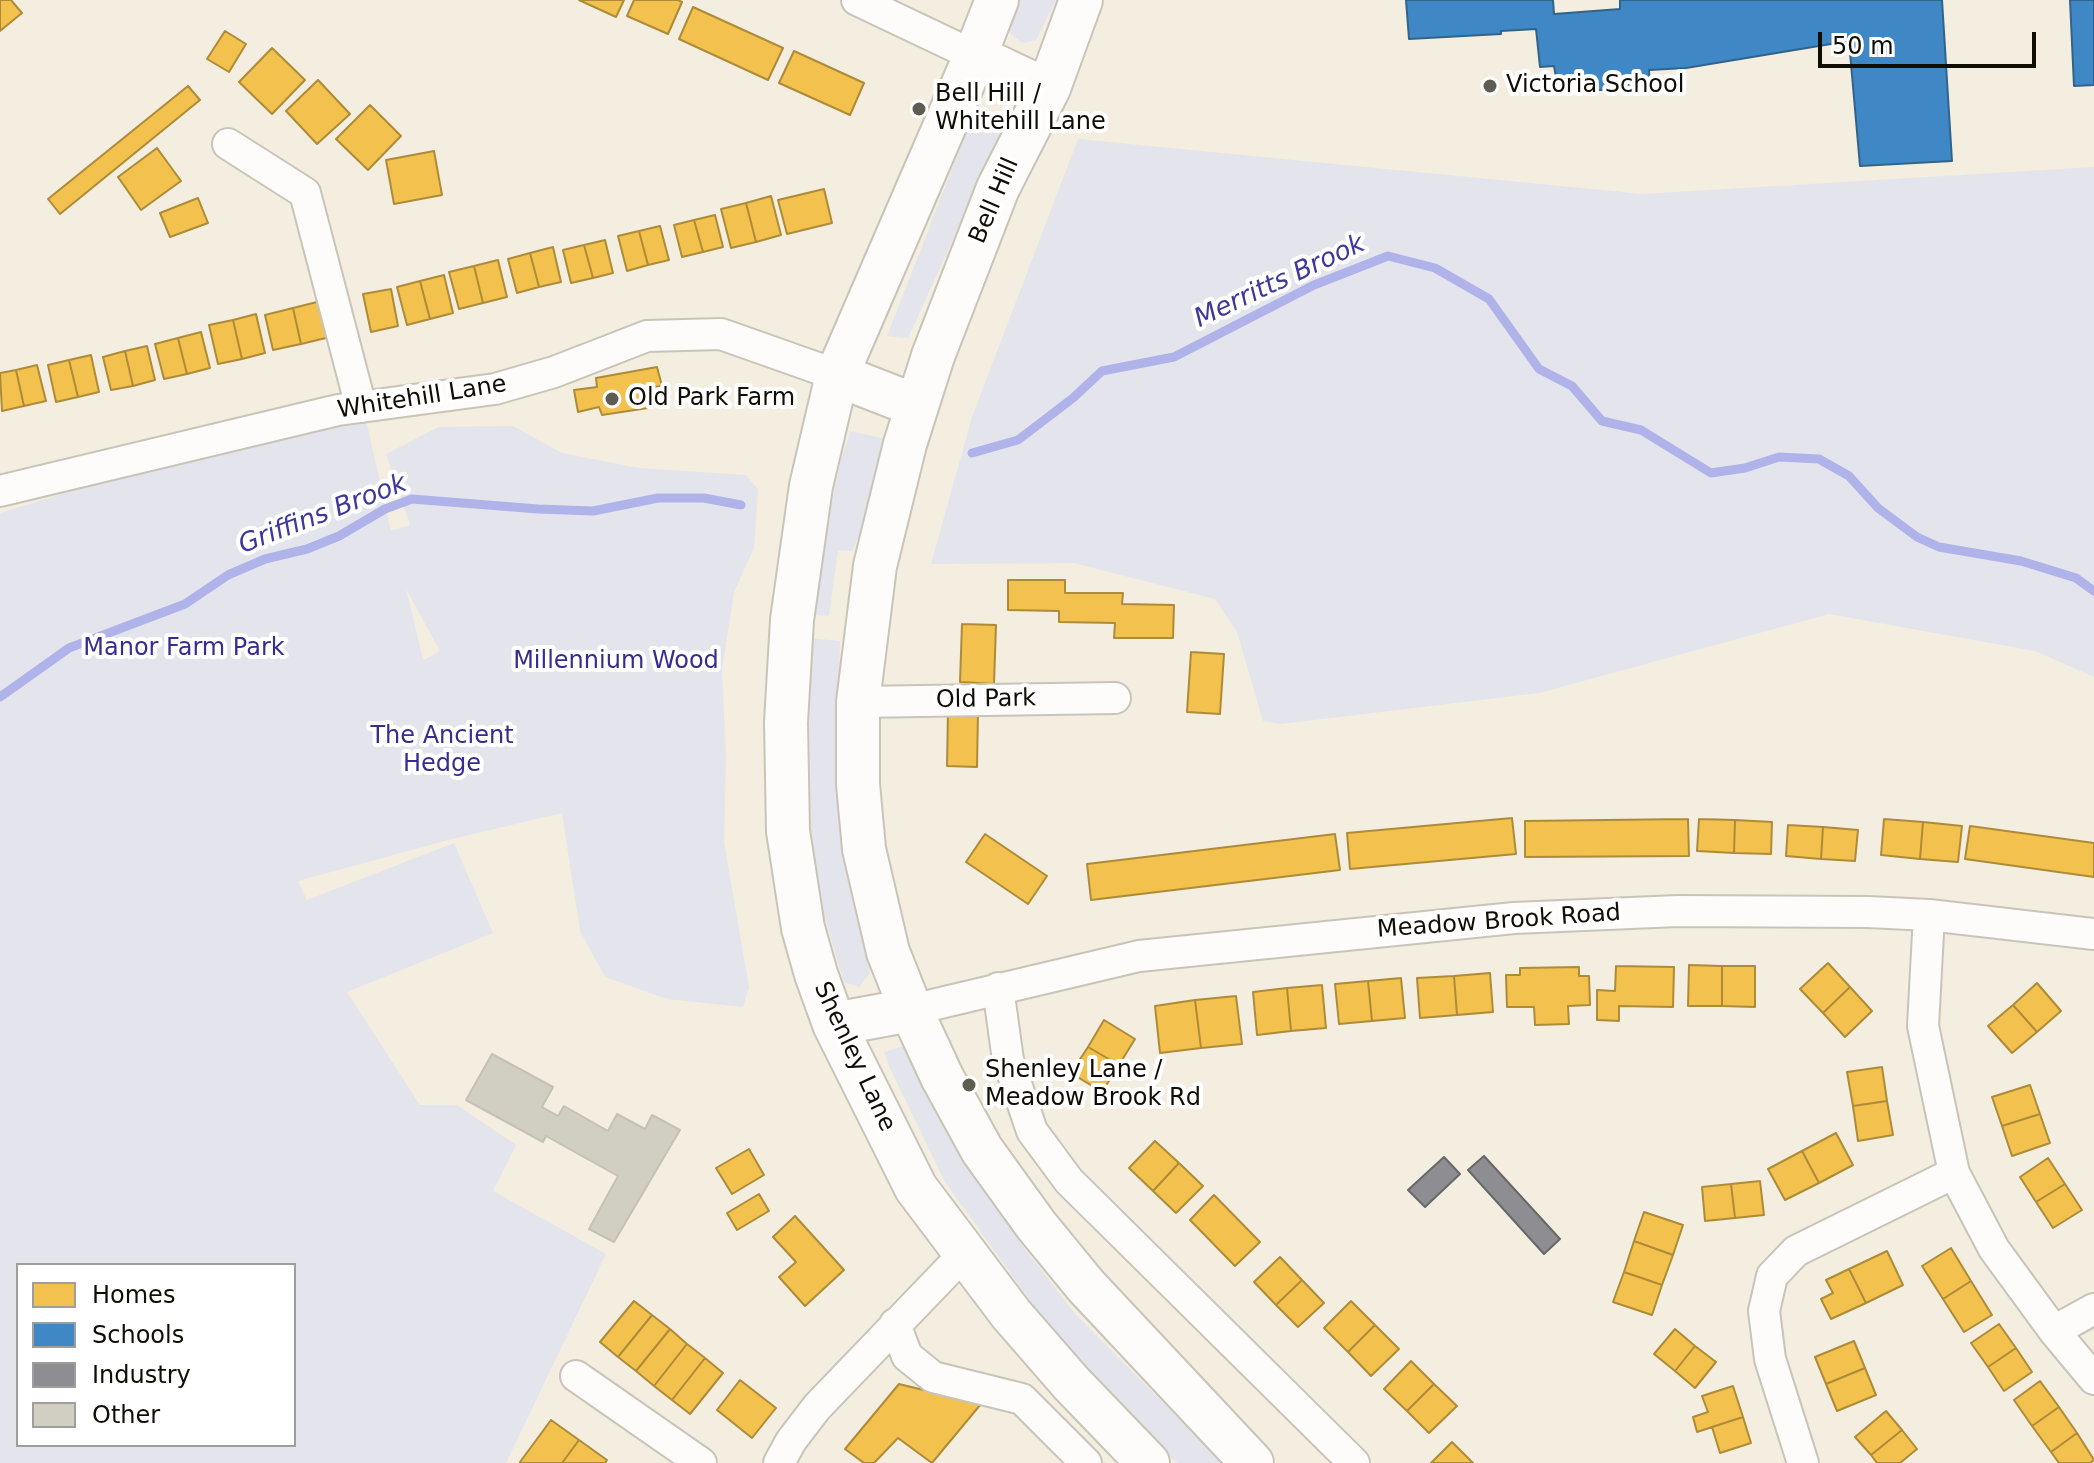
<!DOCTYPE html>
<html>
<head>
<meta charset="utf-8">
<style>
  body { margin:0 }
  #map { position:relative; width:2094px; height:1463px; overflow:hidden; background:#f3eedf; font-family:"DejaVu Sans",sans-serif }
  canvas { display:block }
  .legend { position:absolute; left:16px; top:1263px; width:280px; height:184px; box-sizing:border-box; background:#fff; border:2px solid #9f9e9b; margin:0; padding:10px 14px; list-style:none; font-size:24px; color:#100d05 }
  .legend li { display:flex; align-items:center; gap:16px; height:40px }
  .legend b { width:40px; border:2px solid #9f9e9b }
  .scale { position:absolute; left:1818px; top:32px; width:218px; height:36px; box-sizing:border-box; border:4px solid #100d05; border-top:0; padding-left:10px; font-size:24px; line-height:28px; white-space:nowrap; color:#100d05; -webkit-text-stroke:6px #fff; paint-order:stroke }
</style>
</head>
<body>
<div id="map">
<canvas width="2094" height="1463"></canvas>
<ul class="legend">
<li><b style="height:22px;background:#f2c14e"></b>Homes</li>
<li><b style="height:22px;background:#3f88c5"></b>Schools</li>
<li><b style="height:22px;background:#8d8d92"></b>Industry</li>
<li><b style="height:22px;background:#d1cec2"></b>Other</li>
</ul>
<div class="scale">50 m</div>
</div>
<script>
const ctx = document.querySelector('canvas').getContext('2d');
ctx.lineJoin = 'round';
function fill(path, color) { ctx.fillStyle = color; ctx.fill(path, 'evenodd'); }
const toPath = rows => new Path2D(rows.map(r => 'M' + r).join(''));
function trace(path, color, width, dash) { ctx.strokeStyle = color; ctx.lineWidth = width; ctx.lineCap = dash ? 'butt' : 'round'; ctx.setLineDash(dash || []); ctx.stroke(path); }
function write(font, color, halo, rows, align = 'center') {
  ctx.font = font + ' "DejaVu Sans",sans-serif'; ctx.lineWidth = 8; ctx.setLineDash([]); ctx.textBaseline = 'middle'; ctx.strokeStyle = halo; ctx.fillStyle = color; for (const [text, x, y, turn = 0] of rows) {
    ctx.save(); ctx.translate(x, y); ctx.rotate((+turn || 0) * Math.PI / 180); ctx.textAlign = isNaN(turn) ? turn : align; if (halo) ctx.strokeText(text, 0, 0); ctx.fillText(text, 0, 0); ctx.restore();
  }
}
const green = toPath([
  [1012,0,1056,0,1036,40,1022,43,1001,26],
  [977,105,1008,119,908,338,887,336],
  [1078,139,1643,194,2094,167,2094,677,2035,651,1829,614,1539,693,1281,724,1263,721,1237,632,1215,599,1074,563,931,564,972,417],
  [338,410,365,415,391,531,410,525,386,454,439,427,513,426,562,453,638,468,746,475,758,489,754,548,734,592,722,670,726,756,724,842,749,987,743,1007,667,999,605,977,580,931,562,813,452,839,298,881,307,900,454,843,493,933,347,992,420,1105,457,1105,516,1145,493,1191,606,1254,506,1463,0,1463,0,513],
  [406,589,440,651,424,660,423,659],
  [18,1265,294,1265,294,1445,18,1445],
  [851,431,889,440,867,517,852,551,838,550,829,616,817,615,811,611,819,564,841,459],
  [808,638,840,641,838,732,842,848,870,973,859,987,844,982,812,874],
  [904,1046,1022,1245,1076,1315,1223,1463,1177,1463,1081,1366,1039,1313,945,1182,888,1064,884,1052]
]);
const homes = toPath([
  [0,0,11,0,22,13,0,31,0,0],
  [579,0,624,0,616,17,579,0],
  [634,0,678,0,682,2,668,34,627,16,634,0],
  [693,7,783,48,768,80,679,39,693,7],
  [225,31,246,44,229,72,207,59,225,31],
  [272,48,305,80,272,114,239,82,272,48],
  [794,51,864,83,850,115,779,83,794,51],
  [318,80,350,114,317,144,286,111,318,80],
  [188,86,200,100,60,214,48,199,188,86],
  [370,105,401,136,368,170,336,139,370,105],
  [157,148,181,181,141,210,118,177,157,148],
  [434,151,442,195,394,204,386,160,434,151],
  [824,189,832,223,787,234,778,200,824,189],
  [771,196,781,235,756,242,746,203,771,196],
  [198,198,208,223,170,237,160,213,198,198],
  [746,203,756,242,731,248,721,209,746,203],
  [715,215,723,247,703,252,694,220,715,215],
  [694,220,703,252,682,257,674,225,694,220],
  [660,226,669,260,648,265,639,231,660,226],
  [639,231,648,265,627,271,618,236,639,231],
  [605,240,613,273,593,278,584,245,605,240],
  [584,245,593,278,571,283,563,250,584,245],
  [553,247,561,282,539,287,530,253,553,247],
  [530,253,539,287,517,293,508,259,530,253],
  [498,260,507,297,483,303,474,266,498,260],
  [474,266,483,303,459,309,449,272,474,266],
  [444,275,453,313,430,319,420,281,444,275],
  [420,281,430,319,407,325,397,287,420,281],
  [391,289,398,326,371,332,363,294,391,289],
  [321,301,330,337,301,344,293,308,321,301],
  [293,308,301,344,273,350,265,315,293,308],
  [256,314,265,353,242,359,233,320,256,314],
  [233,320,242,359,218,364,209,325,233,320],
  [201,332,210,368,187,374,178,338,201,332],
  [178,338,187,374,164,379,155,344,178,338],
  [147,346,155,380,133,386,125,351,147,346],
  [125,351,133,386,111,390,103,357,125,351],
  [91,355,99,392,78,397,69,360,91,355],
  [69,360,78,397,56,402,48,365,69,360],
  [37,365,46,401,24,406,16,370,37,365],
  [657,367,662,386,647,388,648,408,602,415,599,407,578,412,574,390,597,387,596,378,657,367],
  [16,370,24,406,2,411,0,373,16,370],
  [1008,580,1065,580,1065,593,1123,593,1122,604,1174,605,1173,638,1114,638,1115,623,1059,622,1059,611,1008,610,1008,580],
  [962,624,996,625,994,684,960,682,962,624],
  [1191,652,1224,654,1220,714,1187,712,1191,652],
  [948,711,978,712,977,767,947,766,948,711],
  [1512,818,1516,854,1350,869,1347,833,1512,818],
  [1688,819,1689,856,1525,857,1525,821,1688,819],
  [1699,819,1735,820,1734,853,1697,851,1699,819],
  [1884,819,1923,822,1920,859,1881,855,1884,819],
  [1735,820,1772,822,1771,854,1734,853,1735,820],
  [1923,822,1962,826,1958,862,1920,859,1923,822],
  [1788,825,1823,827,1821,859,1786,856,1788,825],
  [1970,826,2094,843,2094,877,1965,859,1970,826],
  [1823,827,1858,830,1855,861,1821,859,1823,827],
  [985,834,1047,876,1028,904,966,862,985,834],
  [1335,834,1340,870,1091,900,1087,864,1335,834],
  [1828,963,1850,987,1823,1013,1800,989,1828,963],
  [1689,965,1722,966,1722,1006,1688,1006,1689,965],
  [1616,966,1674,967,1673,1007,1619,1006,1619,1021,1597,1020,1597,990,1615,991,1616,966],
  [1722,966,1755,966,1755,1007,1722,1006,1722,966],
  [1579,967,1579,976,1589,976,1590,1005,1568,1006,1569,1024,1535,1025,1534,1007,1507,1007,1506,975,1520,975,1520,968,1579,967],
  [1490,973,1493,1012,1457,1015,1454,976,1490,973],
  [1454,976,1457,1015,1420,1018,1417,978,1454,976],
  [1401,978,1405,1018,1372,1021,1368,981,1401,978],
  [1368,981,1372,1021,1339,1024,1335,984,1368,981],
  [2037,983,2061,1011,2037,1032,2013,1005,2037,983],
  [1322,985,1326,1028,1291,1031,1287,988,1322,985],
  [1850,987,1872,1011,1845,1037,1823,1013,1850,987],
  [1287,988,1291,1031,1257,1035,1253,992,1287,988],
  [1236,996,1242,1044,1201,1048,1195,1000,1236,996],
  [1195,1000,1201,1048,1160,1053,1155,1006,1195,1000],
  [2013,1005,2037,1032,2012,1053,1988,1026,2013,1005],
  [1104,1020,1135,1039,1119,1065,1088,1047,1104,1020],
  [1088,1047,1119,1065,1102,1092,1071,1073,1088,1047],
  [1882,1067,1887,1101,1853,1106,1847,1072,1882,1067],
  [2030,1085,2040,1114,2002,1126,1992,1097,2030,1085],
  [1887,1101,1893,1135,1858,1141,1853,1106,1887,1101],
  [2040,1114,2050,1143,2012,1156,2002,1126,2040,1114],
  [1836,1133,1853,1165,1819,1183,1802,1151,1836,1133],
  [1155,1141,1179,1163,1153,1191,1129,1168,1155,1141],
  [749,1149,764,1175,732,1194,716,1168,749,1149],
  [1802,1151,1819,1183,1785,1200,1768,1169,1802,1151],
  [2048,1158,2065,1184,2036,1202,2020,1177,2048,1158],
  [1179,1163,1203,1186,1176,1213,1153,1191,1179,1163],
  [1760,1181,1764,1215,1735,1218,1731,1184,1760,1181],
  [1731,1184,1735,1218,1705,1221,1702,1187,1731,1184],
  [2065,1184,2082,1210,2053,1228,2036,1202,2065,1184],
  [759,1194,769,1211,737,1230,727,1213,759,1194],
  [1214,1195,1260,1242,1235,1266,1190,1220,1214,1195],
  [1644,1212,1683,1225,1673,1255,1634,1241,1644,1212],
  [795,1216,844,1270,805,1306,779,1277,796,1262,773,1237,795,1216],
  [1634,1241,1673,1255,1662,1285,1624,1272,1634,1241],
  [1951,1248,1971,1281,1943,1299,1922,1266,1951,1248],
  [1887,1251,1903,1285,1866,1303,1849,1269,1887,1251],
  [1280,1257,1302,1280,1276,1305,1254,1282,1280,1257],
  [1849,1269,1866,1303,1831,1319,1821,1299,1833,1293,1826,1280,1849,1269],
  [1624,1272,1662,1285,1652,1315,1613,1302,1624,1272],
  [1302,1280,1324,1303,1298,1327,1276,1305,1302,1280],
  [1971,1281,1992,1315,1964,1332,1943,1299,1971,1281],
  [634,1301,652,1315,618,1357,600,1342,634,1301],
  [1351,1301,1375,1325,1348,1352,1324,1328,1351,1301],
  [652,1315,670,1329,636,1371,618,1357,652,1315],
  [1999,1324,2016,1348,1988,1367,1971,1343,1999,1324],
  [1375,1325,1399,1349,1371,1376,1348,1352,1375,1325],
  [670,1329,687,1344,654,1386,636,1371,670,1329],
  [1675,1329,1695,1346,1675,1371,1654,1354,1675,1329],
  [1854,1341,1865,1368,1826,1384,1815,1357,1854,1341],
  [687,1344,705,1358,672,1400,654,1386,687,1344],
  [1695,1346,1716,1362,1695,1388,1675,1371,1695,1346],
  [2016,1348,2032,1372,2004,1391,1988,1367,2016,1348],
  [705,1358,723,1373,690,1414,672,1400,705,1358],
  [1411,1361,1434,1384,1407,1411,1384,1389,1411,1361],
  [1865,1368,1876,1395,1837,1411,1826,1384,1865,1368],
  [740,1380,776,1408,752,1438,717,1410,740,1380],
  [2040,1381,2059,1407,2032,1426,2014,1400,2040,1381],
  [899,1384,981,1404,932,1463,898,1438,874,1463,864,1463,845,1449,899,1384],
  [1434,1384,1457,1406,1429,1433,1407,1411,1434,1384],
  [1733,1386,1743,1417,1697,1432,1693,1417,1708,1412,1702,1396,1733,1386],
  [2059,1407,2077,1433,2051,1452,2032,1426,2059,1407],
  [1886,1411,1902,1430,1871,1455,1855,1437,1886,1411],
  [1743,1417,1751,1443,1720,1453,1712,1427,1743,1417],
  [551,1420,579,1440,562,1463,522,1463,520,1462,551,1420],
  [1902,1430,1917,1449,1900,1463,1877,1463,1871,1455,1902,1430],
  [2077,1433,2094,1460,2090,1463,2059,1463,2051,1452,2077,1433],
  [579,1440,607,1460,605,1463,562,1463,579,1440],
  [1452,1442,1473,1463,1431,1463,1452,1442]
]);
const schools = toPath([
  [1406,0,1553,0,1554,14,1620,9,1620,0,1942,0,1952,161,1860,166,1849,41,1686,68,1649,70,1650,87,1584,91,1584,81,1557,83,1554,66,1540,67,1536,29,1501,31,1501,34,1409,39,1406,0],
  [2070,0,2094,0,2094,85,2074,86,2070,0]
]);
const industry = toPath([
  [1484,1156,1560,1239,1544,1254,1468,1170,1484,1156],
  [1444,1157,1460,1174,1425,1207,1408,1190,1444,1157]
]);
const stream = toPath([
  [972,453,1018,440,1073,398,1102,371,1174,357,1314,285,1388,256,1435,268,1489,299,1539,369,1572,386,1602,421,1641,430,1711,473,1745,468,1779,457,1819,459,1849,476,1878,508,1917,537,1939,547,2021,561,2076,578,2094,591],
  [0,697,69,648,185,604,228,575,265,559,307,549,339,536,385,509,412,499,538,509,593,511,658,498,704,498,741,505]
]);
const building = toPath([
  [492,1054,553,1087,542,1107,558,1116,564,1106,608,1131,617,1114,645,1129,652,1115,680,1130,614,1242,589,1229,618,1176,546,1136,543,1142,466,1100,492,1054]
]);
const street = toPath([
  [857,0,975,56],
  [228,144,305,193,361,407],
  [0,491,338,410,495,389,554,372,647,336,721,334,837,375],
  [858,702,1115,698],
  [1929,915,1923,1026,1954,1173,1994,1249,2054,1331,2094,1379],
  [998,988,1008,1060,1032,1131,1069,1181,1354,1463],
  [911,1010,1139,956,1514,918,1678,911,1868,912,1929,915,2094,934],
  [895,1324,907,1356,933,1377,1022,1399,1086,1463],
  [2054,1331,2094,1309],
  [576,1376,701,1463],
  [779,1463,791,1441,817,1407,964,1254],
  [1803,1463,1770,1359,1764,1311,1772,1276,1796,1251,1954,1173]
]);
const secondary = toPath([
  [997,0,975,56,837,375,811,486,792,620,786,722,788,831,803,928,816,974,834,1024,916,1188,1011,1314,1071,1383,1148,1463],
  [1081,0,1049,88,998,188,933,356,905,444,875,566,858,702,858,784,864,849,888,952,911,1010,942,1077,982,1150,1036,1225,1086,1286,1252,1463],
  [975,56,1032,83,1049,88],
  [837,375,917,406],
  [834,1024,911,1010]
]);
const markers = [
  [1490,86,8,"#5f5c51"],
  [919,109,8,"#5f5c51"],
  [612,399,8,"#5f5c51"],
  [969,1085,8,"#5f5c51"]
];
const poiNames = [
  ["Victoria School",1506,86],
  ["Bell Hill /",935,95],
  ["Whitehill Lane",935,123],
  ["Old Park Farm",628,399],
  ["Shenley Lane /",985,1071],
  ["Meadow Brook Rd",985,1099]
];
const streetNames = [
  ["Bell Hill",995,201,-67],
  ["Whitehill Lane",422,398,-9],
  ["Old Park",986,700,-1],
  ["Meadow Brook Road",1499,922,-4],
  ["Shenley Lane",854,1057,65]
];
const parkNames = [
  ["Manor Farm Park",184,649],
  ["Millennium Wood",616,662],
  ["The Ancient",442,737],
  ["Hedge",442,765]
];
const waterNames = [
  ["Merritts Brook",1280,282,-25],
  ["Griffins Brook",323,515,-21]
];
fill(green, '#e4e4ed');
fill(homes, '#f2c14e');
trace(homes, '#ae8b38', 2);
fill(schools, '#3f88c5');
trace(schools, '#31638b', 2);
fill(industry, '#8d8d92');
trace(industry, '#686768', 2);
trace(stream, '#afb3ea', 9);
fill(building, '#d1cec2');
trace(building, '#c5c1b5', 2);
trace(street, '#c8c4b8', 34);
trace(secondary, '#c8c4b8', 46);
trace(street, '#fdfcfa', 30);
trace(secondary, '#fdfcfa', 42);
for (const [x, y, r, color] of markers) { const dot = new Path2D(); dot.arc(x, y, r, 0, 2 * Math.PI); ctx.fillStyle = color; ctx.fill(dot); trace(dot, '#fff', 3); }
write('24px', '#100d05', '#fff', poiNames, 'left');
write('24px', '#100d05', '#fff', streetNames);
write('24px', '#352e90', '#fff', parkNames);
write('italic 26px', '#3d399b', '#fff', waterNames);
</script>
</body>
</html>
